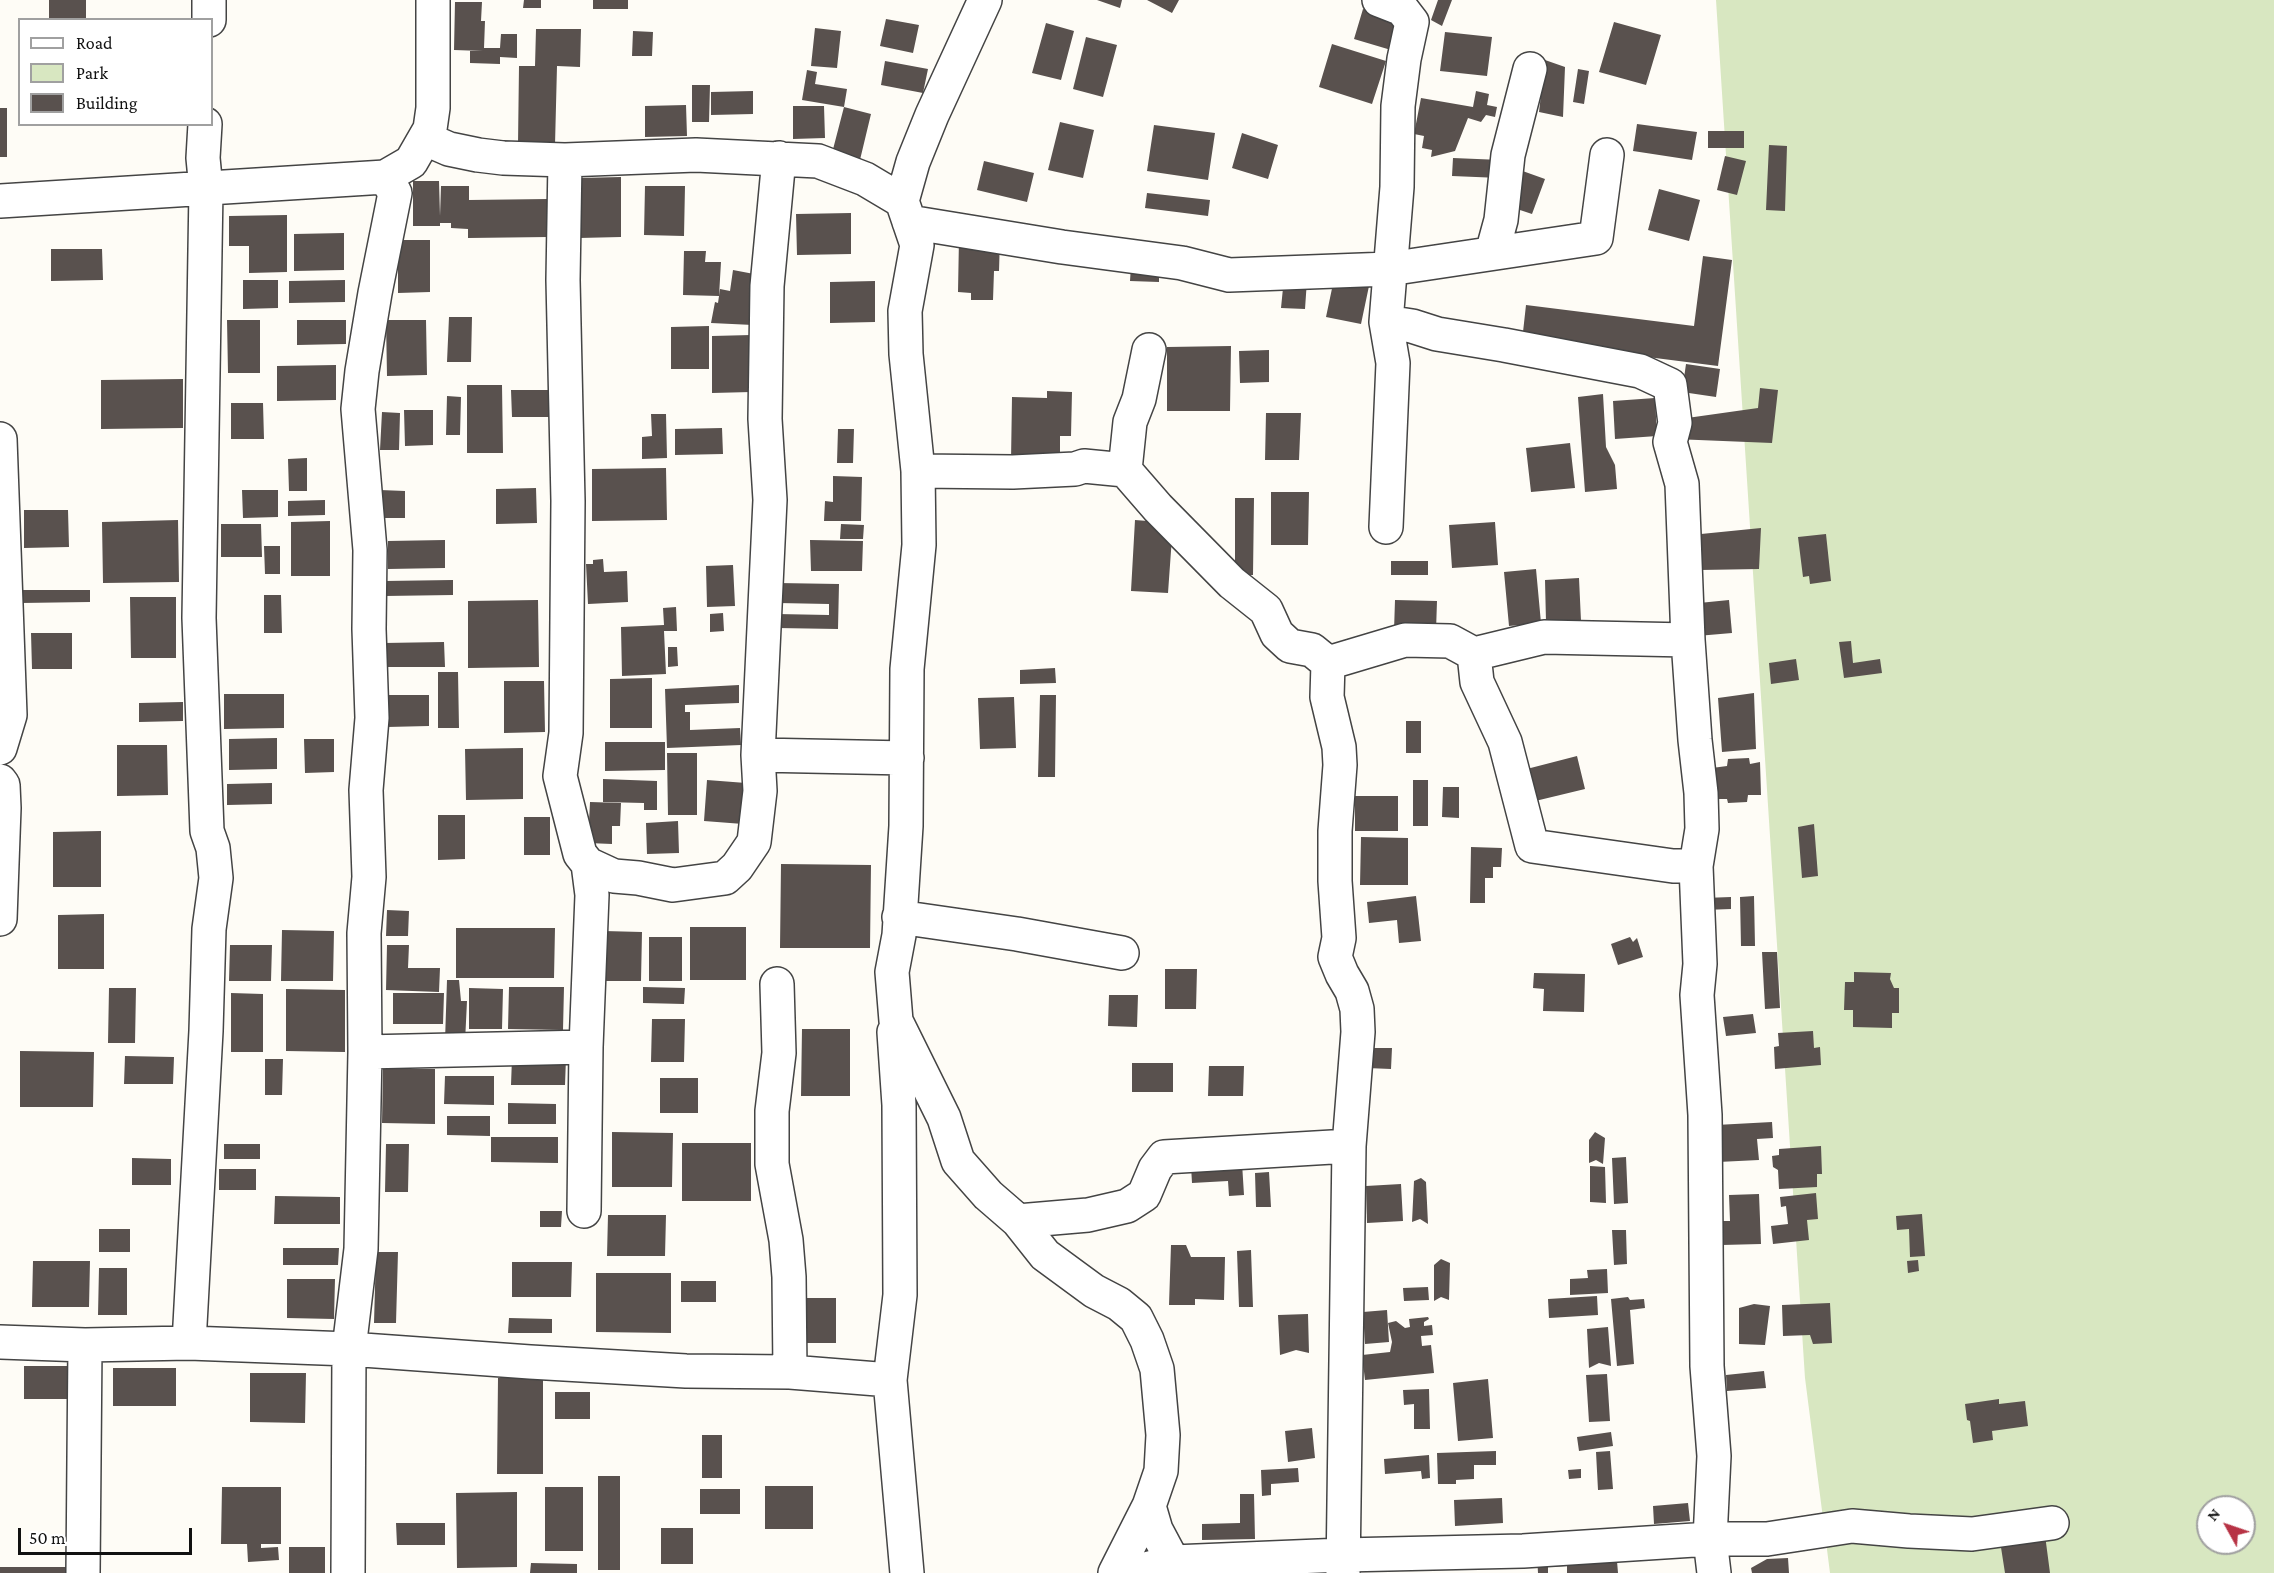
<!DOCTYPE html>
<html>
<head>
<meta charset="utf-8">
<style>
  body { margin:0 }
  #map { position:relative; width:2274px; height:1573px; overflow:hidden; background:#fefcf6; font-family:"Crimson Pro",serif }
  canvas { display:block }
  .legend { position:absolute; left:18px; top:18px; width:195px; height:108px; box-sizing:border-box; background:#fff; border:2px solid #a0a0a0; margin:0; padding:8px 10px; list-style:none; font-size:18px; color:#111 }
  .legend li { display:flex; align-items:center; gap:12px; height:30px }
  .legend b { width:30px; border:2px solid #a0a0a0 }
  .north { position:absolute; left:2196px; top:1495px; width:60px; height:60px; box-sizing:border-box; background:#fff; border:2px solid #a0a0a0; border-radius:50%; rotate:310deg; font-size:16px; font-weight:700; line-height:24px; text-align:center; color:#111 }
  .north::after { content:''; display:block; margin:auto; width:21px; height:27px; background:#b73345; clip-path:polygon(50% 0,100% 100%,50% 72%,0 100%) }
  .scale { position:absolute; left:18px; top:1528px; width:174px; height:27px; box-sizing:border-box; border:3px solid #111; border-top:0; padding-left:8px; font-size:18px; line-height:21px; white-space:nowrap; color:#111; -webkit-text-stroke:4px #fff; paint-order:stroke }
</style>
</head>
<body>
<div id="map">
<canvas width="2274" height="1573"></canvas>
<ul class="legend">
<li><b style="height:8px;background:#fff"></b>Road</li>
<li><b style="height:16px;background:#d8e7c1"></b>Park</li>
<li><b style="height:16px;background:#59514e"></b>Building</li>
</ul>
<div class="north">N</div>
<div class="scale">50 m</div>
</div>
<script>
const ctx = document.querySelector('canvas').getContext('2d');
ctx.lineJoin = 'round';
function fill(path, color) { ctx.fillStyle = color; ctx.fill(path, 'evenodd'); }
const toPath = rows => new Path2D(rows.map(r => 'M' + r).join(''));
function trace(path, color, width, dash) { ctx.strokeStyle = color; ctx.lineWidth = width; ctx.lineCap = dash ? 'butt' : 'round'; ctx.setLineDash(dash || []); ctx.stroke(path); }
const green = toPath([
  [1716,0,2274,0,2274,1573,1830,1573,1805,1378],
  [2208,1507,2244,1507,2244,1543,2208,1543]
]);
const building = toPath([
  [49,0,86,0,86,20,49,20],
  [524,0,541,0,541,8,523,8],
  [593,0,628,0,628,9,593,9],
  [1097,0,1122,0,1120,8],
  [1147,0,1179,0,1172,13],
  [1438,0,1452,0,1442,26,1431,20],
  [455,2,482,2,481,21,485,21,484,48,500,48,501,34,517,34,517,58,500,57,500,64,470,63,470,51,483,51,454,50],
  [1363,9,1399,19,1391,50,1354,39],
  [886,19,919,25,913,53,880,46],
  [1614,22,1661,35,1646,85,1599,72],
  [1046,23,1074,31,1061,80,1032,73],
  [815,28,841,31,837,68,811,66],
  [536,29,581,29,580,67,557,66,555,145,518,144,519,66,535,66],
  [633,31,653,32,652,56,632,56],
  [1445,32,1492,37,1487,76,1440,71],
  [1086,37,1117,45,1103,97,1073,89],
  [1332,44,1386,61,1372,104,1319,87],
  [1545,60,1565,67,1563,117,1539,112],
  [885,61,928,69,923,93,881,85],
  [1578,69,1589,71,1584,104,1573,102],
  [807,70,817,72,815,84,847,89,844,107,802,100],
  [692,85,710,85,709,122,692,122],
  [753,91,753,114,711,115,711,92],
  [1476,91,1489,94,1487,105,1497,107,1495,117,1486,115,1481,122,1468,118,1455,151,1431,157,1432,150,1422,148,1424,136,1414,134,1421,98,1473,107],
  [686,105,687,136,645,137,645,106],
  [793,106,824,106,825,138,793,139],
  [844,107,871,114,859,164,831,157],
  [0,108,7,108,7,157,0,157],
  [1060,122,1094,130,1083,178,1048,170],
  [1637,124,1697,132,1692,160,1633,151],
  [1154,125,1215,133,1208,180,1147,171],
  [1708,131,1744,131,1744,148,1708,148],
  [1242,133,1278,145,1268,179,1232,168],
  [1769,145,1787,146,1785,211,1766,210],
  [1725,156,1746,161,1737,195,1717,190],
  [1453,158,1501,160,1500,178,1452,176],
  [984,161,1034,173,1027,202,977,190],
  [1517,169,1545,179,1532,214,1505,205],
  [621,177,621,237,579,238,578,178],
  [413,181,439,181,440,216,441,186,469,186,469,200,548,199,548,237,468,238,468,229,451,228,451,223,440,223,440,226,413,226],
  [645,186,685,186,684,236,644,235],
  [1659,189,1700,200,1689,241,1648,230],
  [1147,193,1210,200,1208,216,1145,208],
  [851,213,851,254,797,255,796,214],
  [287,215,287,272,249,273,249,246,229,246,229,216],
  [344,233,344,270,294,271,294,234],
  [959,238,1000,238,999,271,994,271,993,300,971,300,971,293,958,292],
  [398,240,430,240,430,292,398,293],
  [51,249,102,249,103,280,51,281],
  [684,251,706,251,705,262,721,262,719,296,683,295],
  [1703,256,1732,260,1718,366,1522,341,1526,305,1694,326],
  [1131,266,1159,267,1159,282,1130,281],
  [733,270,754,274,753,325,711,323,715,302,718,303,720,289,730,291],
  [1284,278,1307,280,1305,309,1281,308],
  [1334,279,1369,286,1361,324,1326,317],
  [243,280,278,280,278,308,243,309],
  [345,280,345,302,289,303,289,281],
  [875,281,875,322,830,323,830,282],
  [449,317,472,317,471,362,447,362],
  [227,320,260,320,260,373,228,373],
  [297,320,346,320,346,344,297,345],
  [386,320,426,320,427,375,387,376],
  [709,326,709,369,671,369,671,327],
  [751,335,751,392,712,393,712,336],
  [1231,346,1230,411,1167,411,1167,347],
  [1269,350,1269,382,1240,383,1239,351],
  [1686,364,1720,369,1716,397,1682,392],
  [336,365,336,400,277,401,277,366],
  [183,379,183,428,101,429,101,380],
  [467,385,502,385,503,453,467,453],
  [1760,388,1778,390,1772,443,1674,439,1680,419,1758,408],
  [511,390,550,390,550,417,512,417],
  [1047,391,1072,392,1071,436,1060,436,1060,462,1011,461,1012,397,1047,398],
  [1603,394,1606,447,1615,465,1617,489,1585,492,1578,397],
  [447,396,461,397,460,435,446,435],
  [1655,398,1657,436,1615,439,1613,401],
  [231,403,263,403,264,439,231,439],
  [404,410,433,410,433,445,405,446],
  [382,412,400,413,399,450,380,450],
  [1266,413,1301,413,1299,460,1265,460],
  [651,414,666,414,667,458,642,459,642,437,652,436],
  [722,428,723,454,675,455,675,429],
  [838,429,854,429,853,463,837,463],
  [1570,443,1575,488,1531,492,1526,448],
  [307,458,307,491,289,491,288,459],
  [666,468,667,520,592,521,592,469],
  [833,476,862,477,861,521,824,521,825,501,833,502],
  [536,488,537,523,496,524,496,489],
  [242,490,278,490,278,517,243,518],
  [380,490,405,491,405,518,379,518],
  [1271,492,1309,492,1308,545,1271,545],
  [1235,498,1254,498,1253,575,1235,575],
  [325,500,325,515,288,516,288,501],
  [24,510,68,510,69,547,24,548],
  [178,520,179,582,103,583,102,522],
  [1135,520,1173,523,1168,593,1131,591],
  [330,521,330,576,291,576,291,522],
  [1495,522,1498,565,1452,568,1449,525],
  [221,524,261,524,262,557,221,557],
  [841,524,864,525,863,539,840,539],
  [1761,528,1759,569,1700,570,1701,534],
  [1826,534,1831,581,1810,584,1809,576,1803,577,1798,537],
  [445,540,445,568,388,569,388,541],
  [810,540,863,541,862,571,811,571],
  [264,546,280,546,280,574,265,574],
  [603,559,604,572,627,571,628,602,588,604,586,564,593,564,593,560],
  [1391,561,1428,561,1428,575,1391,575],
  [733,565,735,606,707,607,706,566],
  [1536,569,1541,623,1509,626,1504,572],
  [1579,578,1581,621,1546,622,1545,580],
  [453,580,453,595,385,596,385,581],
  [778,583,839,584,838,629,777,628,777,614,829,615,829,604,778,603],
  [21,590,90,590,90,602,21,603],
  [264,595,281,595,282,633,264,633],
  [130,597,176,597,176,658,131,658],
  [538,600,539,667,468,668,468,601],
  [1395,600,1437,601,1436,631,1394,631],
  [1729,600,1732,633,1697,636,1689,604],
  [676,607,677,631,664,631,666,674,622,676,621,627,664,625,663,608],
  [723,613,724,631,710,632,710,614],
  [31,633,72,633,72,669,32,669],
  [1851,641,1853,663,1880,659,1882,673,1844,678,1839,642],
  [444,642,445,667,384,667,384,643],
  [668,647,677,647,678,666,668,667],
  [1796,659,1799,680,1771,684,1769,663],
  [1055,668,1056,683,1020,684,1020,670],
  [438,672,458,672,459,728,438,728],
  [652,678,652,728,610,728,610,679],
  [504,681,544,681,545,732,504,733],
  [739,685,739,703,685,705,685,712,690,712,690,730,740,728,741,745,667,748,665,689],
  [1754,693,1756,749,1722,752,1718,698],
  [224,694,284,694,284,728,224,729],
  [387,695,429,695,429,726,387,727],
  [1040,695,1056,695,1055,777,1038,777],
  [1014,697,1016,748,980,749,978,698],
  [183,702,183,721,139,722,139,703],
  [1406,721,1421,721,1421,753,1406,753],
  [277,738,277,769,229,770,229,739],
  [304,739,334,739,334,772,305,773],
  [605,742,665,742,665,770,605,771],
  [117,745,167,745,168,795,117,796],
  [523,748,523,799,466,800,465,749],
  [667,753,697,753,697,815,668,815],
  [1577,756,1585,789,1527,803,1519,771],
  [1749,758,1750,764,1760,762,1761,795,1748,795,1747,802,1728,803,1727,799,1711,799,1712,768,1727,766,1728,759],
  [603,779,657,781,657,810,644,810,644,803,603,802],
  [707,780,746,783,743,824,704,821],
  [1413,780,1428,780,1428,826,1413,826],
  [272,783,272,804,227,805,227,784],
  [1443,787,1459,787,1459,818,1442,817],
  [1355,796,1398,796,1398,831,1355,831],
  [590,802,621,803,620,826,612,826,612,844,588,843],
  [438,815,465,815,465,859,438,860],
  [524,817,550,817,550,855,524,855],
  [678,821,679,853,647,854,646,823],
  [1814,824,1818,876,1802,878,1798,827],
  [101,831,101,887,53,887,53,832],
  [1361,837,1408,838,1408,885,1360,885],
  [1471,847,1502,848,1501,867,1493,867,1493,878,1485,878,1485,903,1470,903],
  [781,864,871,865,870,948,780,948],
  [1416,896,1421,941,1399,943,1397,920,1369,923,1367,902],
  [1754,896,1755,946,1741,946,1740,897],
  [1731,897,1731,909,1704,910,1704,898],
  [387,910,409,911,408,936,386,936],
  [104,914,104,969,58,969,58,915],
  [690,927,746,927,746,980,690,980],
  [456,928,555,928,554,978,456,978],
  [282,930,334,931,333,981,281,981],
  [604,931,642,932,641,981,604,981],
  [649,937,682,937,682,981,649,981],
  [1630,937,1633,942,1637,938,1643,957,1618,965,1611,944],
  [230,945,272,945,271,981,229,981],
  [387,945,409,945,408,968,440,968,439,992,386,990],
  [1762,952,1777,952,1780,1008,1765,1009],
  [1165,969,1197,969,1196,1009,1165,1009],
  [1854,972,1891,973,1890,979,1894,988,1899,988,1899,1013,1892,1013,1892,1028,1853,1027,1853,1010,1844,1010,1845,982,1854,982],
  [1534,973,1585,974,1584,1012,1543,1011,1544,989,1533,988],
  [447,980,459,980,461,1001,467,1001,465,1042,445,1041],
  [509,987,564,987,563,1030,508,1029],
  [643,987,685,988,684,1004,643,1003],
  [109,988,136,988,135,1043,108,1043],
  [469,988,503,989,502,1029,469,1029],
  [286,989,345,990,345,1052,286,1051],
  [231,993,263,994,263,1052,231,1052],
  [393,993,444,993,443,1024,393,1024],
  [1109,995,1138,995,1137,1027,1108,1026],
  [1753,1014,1756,1033,1726,1036,1723,1017],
  [652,1019,685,1019,684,1062,651,1062],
  [802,1029,850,1029,850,1096,801,1096],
  [1813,1031,1814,1048,1820,1047,1821,1065,1775,1069,1774,1047,1779,1046,1778,1033],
  [1368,1048,1392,1048,1391,1069,1367,1068],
  [20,1051,94,1052,93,1107,20,1107],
  [125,1056,174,1057,173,1084,124,1084],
  [512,1058,566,1058,565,1085,511,1085],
  [265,1059,283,1059,282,1095,265,1095],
  [1132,1063,1173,1063,1173,1092,1132,1092],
  [1209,1066,1244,1066,1243,1096,1208,1096],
  [383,1069,435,1069,435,1124,382,1123],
  [445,1076,494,1076,494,1105,444,1104],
  [660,1078,698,1078,698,1113,660,1113],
  [508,1103,556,1104,556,1124,508,1124],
  [447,1116,490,1116,490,1136,447,1135],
  [1772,1122,1773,1138,1757,1139,1759,1160,1718,1162,1716,1125],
  [612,1132,673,1133,672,1187,612,1187],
  [1595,1132,1605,1138,1603,1164,1596,1160,1589,1163,1589,1140],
  [491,1137,558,1137,558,1163,491,1162],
  [682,1143,751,1143,751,1201,682,1201],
  [224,1144,260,1144,260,1159,224,1159],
  [386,1144,409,1144,408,1192,385,1192],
  [1821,1146,1822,1174,1817,1174,1817,1187,1779,1189,1778,1170,1773,1167,1772,1156,1779,1155,1779,1149],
  [1626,1157,1628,1203,1614,1204,1612,1158],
  [132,1158,171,1159,171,1185,132,1185],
  [1242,1163,1244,1195,1229,1196,1228,1181,1192,1183,1191,1166],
  [1590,1166,1605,1167,1606,1203,1590,1202],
  [219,1169,256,1169,256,1190,219,1190],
  [1269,1172,1271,1207,1256,1207,1255,1173],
  [1421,1178,1426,1182,1428,1224,1420,1219,1412,1222,1414,1181],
  [1401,1184,1403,1221,1367,1223,1366,1186],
  [1816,1193,1818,1219,1807,1220,1809,1240,1773,1244,1771,1226,1788,1224,1786,1206,1781,1207,1780,1197],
  [1759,1194,1761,1244,1722,1245,1722,1221,1730,1221,1729,1195],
  [275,1196,340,1197,340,1224,274,1224],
  [540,1211,562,1211,561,1227,540,1227],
  [1922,1214,1925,1256,1910,1257,1909,1229,1897,1230,1896,1216],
  [608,1215,666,1215,665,1256,607,1256],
  [99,1229,130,1229,130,1252,99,1252],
  [1612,1230,1626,1230,1627,1264,1614,1265],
  [1171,1245,1186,1245,1191,1257,1225,1257,1224,1300,1195,1299,1195,1305,1169,1305],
  [283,1248,339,1248,338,1265,283,1265],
  [1251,1250,1253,1307,1239,1307,1237,1251],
  [376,1252,398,1252,396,1323,374,1323],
  [1441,1259,1450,1263,1449,1300,1441,1297,1434,1301,1434,1265],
  [1918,1260,1919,1271,1908,1273,1907,1261],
  [33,1261,90,1261,89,1307,32,1307],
  [512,1262,572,1262,571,1297,512,1297],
  [99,1268,127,1268,127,1315,98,1315],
  [1607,1269,1608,1293,1570,1295,1570,1279,1588,1278,1587,1270],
  [596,1273,671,1273,671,1333,596,1332],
  [287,1279,335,1279,334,1319,287,1318],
  [681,1281,716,1281,716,1302,681,1302],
  [1428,1287,1429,1300,1404,1301,1403,1288],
  [1597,1296,1598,1315,1549,1318,1548,1299],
  [1628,1297,1630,1300,1644,1299,1645,1308,1630,1310,1634,1364,1617,1366,1611,1299],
  [800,1298,836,1298,836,1343,800,1343],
  [1830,1303,1832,1343,1813,1344,1810,1335,1783,1336,1782,1305],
  [1754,1304,1770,1306,1765,1345,1739,1344,1739,1308],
  [1387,1310,1389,1342,1365,1344,1363,1312],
  [1308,1314,1309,1353,1296,1350,1280,1355,1278,1315],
  [1428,1317,1429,1319,1424,1322,1424,1326,1432,1325,1433,1335,1421,1336,1422,1346,1431,1345,1434,1373,1365,1380,1362,1355,1390,1352,1392,1342,1388,1323,1396,1321,1405,1328,1410,1327,1409,1319],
  [509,1318,552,1319,552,1333,508,1333],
  [1608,1327,1611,1366,1599,1363,1589,1368,1587,1329],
  [24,1366,68,1366,68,1399,24,1399],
  [113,1368,176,1368,176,1406,113,1406],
  [1764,1371,1766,1388,1727,1391,1726,1375],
  [250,1373,306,1373,305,1423,250,1422],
  [1607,1374,1610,1421,1589,1422,1586,1375],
  [498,1378,543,1378,543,1474,497,1474],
  [1488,1379,1493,1438,1458,1441,1453,1383],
  [1429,1389,1430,1429,1414,1429,1414,1404,1404,1405,1403,1390],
  [555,1392,590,1392,590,1419,555,1419],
  [1999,1399,1999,1404,2025,1401,2028,1426,1992,1431,1993,1440,1973,1443,1970,1421,1967,1420,1965,1404],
  [1312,1428,1315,1458,1288,1462,1285,1431],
  [1611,1432,1613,1446,1579,1451,1577,1437],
  [702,1435,722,1435,722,1478,702,1478],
  [1496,1451,1496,1465,1474,1465,1474,1479,1456,1480,1456,1484,1438,1484,1437,1453],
  [1610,1451,1613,1489,1598,1490,1596,1452],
  [1429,1455,1430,1478,1422,1479,1421,1471,1385,1474,1384,1459],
  [1298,1468,1299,1482,1271,1484,1271,1495,1262,1496,1261,1470],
  [1581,1469,1581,1478,1569,1479,1568,1470],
  [598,1476,620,1476,620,1570,598,1570],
  [765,1486,813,1486,813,1529,765,1529],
  [222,1487,281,1487,281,1544,261,1544,261,1548,278,1547,279,1560,248,1562,247,1544,221,1544],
  [545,1487,583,1487,583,1551,545,1551],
  [700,1489,740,1489,740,1514,700,1514],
  [517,1492,517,1567,457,1568,456,1493],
  [1240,1494,1254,1494,1255,1539,1202,1540,1202,1524,1240,1523],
  [1502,1498,1503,1523,1455,1526,1454,1500],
  [1688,1503,1690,1521,1654,1524,1653,1506],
  [396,1523,445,1523,445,1545,397,1545],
  [661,1528,693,1528,693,1564,661,1564],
  [2045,1535,2050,1573,2005,1573,2000,1541],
  [289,1547,325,1547,325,1573,289,1573],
  [1616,1549,1618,1573,1567,1573,1567,1566,1548,1567,1548,1573,1538,1573,1537,1555],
  [1788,1558,1789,1573,1752,1573,1751,1568,1767,1559],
  [531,1563,577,1564,577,1573,530,1573],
  [0,1567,69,1567,68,1573,0,1573]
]);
const minor = toPath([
  [209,0,209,20],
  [1379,0,1402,9,1412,22,1404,59,1398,106,1397,187,1386,322,1412,326,1437,334,1504,345,1640,371,1670,385,1675,423,1670,442,1682,484,1688,640,1695,740,1701,793,1702,829,1696,866,1700,964,1697,995,1705,1115,1707,1366,1714,1456,1710,1539,1714,1573],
  [426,139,449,149,478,155,503,158,565,160,696,155,818,161,865,179,902,201,917,245,905,311,906,354,918,471,919,545,907,669,906,826,899,935,892,972,896,1021,944,1118,958,1161,988,1195,1018,1221,1045,1255,1094,1291,1119,1304,1136,1318,1147,1340,1157,1369,1163,1435,1161,1471,1149,1506,1156,1530,1173,1562],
  [565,160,563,280,568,501,566,733,560,776,580,854,588,864,592,895,586,1047,584,1211],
  [0,201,385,177,411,162,430,129,433,108,433,0],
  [902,201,913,162,932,115,985,0],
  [909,222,1062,247,1182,263,1229,275,1389,269,1596,238,1607,155],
  [1492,253,1501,220,1508,155,1530,69],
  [0,439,10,715,0,748],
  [1125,470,1130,422,1139,399,1149,350],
  [918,471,1013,472,1075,469,1084,466,1125,470,1158,508,1232,583,1266,610,1277,634,1290,646,1312,650,1328,663,1327,697,1339,747,1340,765,1335,831,1335,881,1339,938,1335,957,1342,974,1352,991,1357,1009,1358,1032,1349,1146,1343,1573],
  [1386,527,1393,363,1386,322],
  [1474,654,1544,637,1688,640],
  [1328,663,1405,640,1450,641,1474,654,1477,682,1505,742,1532,846,1673,866,1696,866],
  [758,755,907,758],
  [0,781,3,785,4,808,0,919],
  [588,864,614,876,638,878,673,885,725,878,737,867,754,842,760,791,758,755,770,500,765,419,767,286,779,158],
  [899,917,1017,934,1122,953],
  [777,984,779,1053,772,1111,772,1164,786,1240,789,1277,790,1372],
  [894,1032,899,1105,900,1295,890,1380,907,1573],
  [365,1052,586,1047],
  [1018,1221,1088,1215,1127,1206,1144,1195,1155,1169,1164,1157,1349,1146],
  [0,1342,85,1345,189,1343,349,1349,530,1362,686,1371,790,1372,890,1380],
  [189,1343,206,1031,209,929,216,878,213,848,207,831,199,618,206,189,203,158,205,124],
  [83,1573,85,1345],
  [348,1573,349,1349,361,1249,365,1052,364,933,369,877,366,790,372,718,369,629,370,550,358,409,362,371,375,293,395,193,385,177],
  [1115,1573,1149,1506],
  [1130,1573,1173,1562,1343,1555,1523,1551,1710,1539,1767,1539,1852,1526,1909,1531,1972,1534,2052,1523]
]);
fill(green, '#d8e7c1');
fill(building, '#59514e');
trace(minor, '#444', 36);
trace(minor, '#fff', 33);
</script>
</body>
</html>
